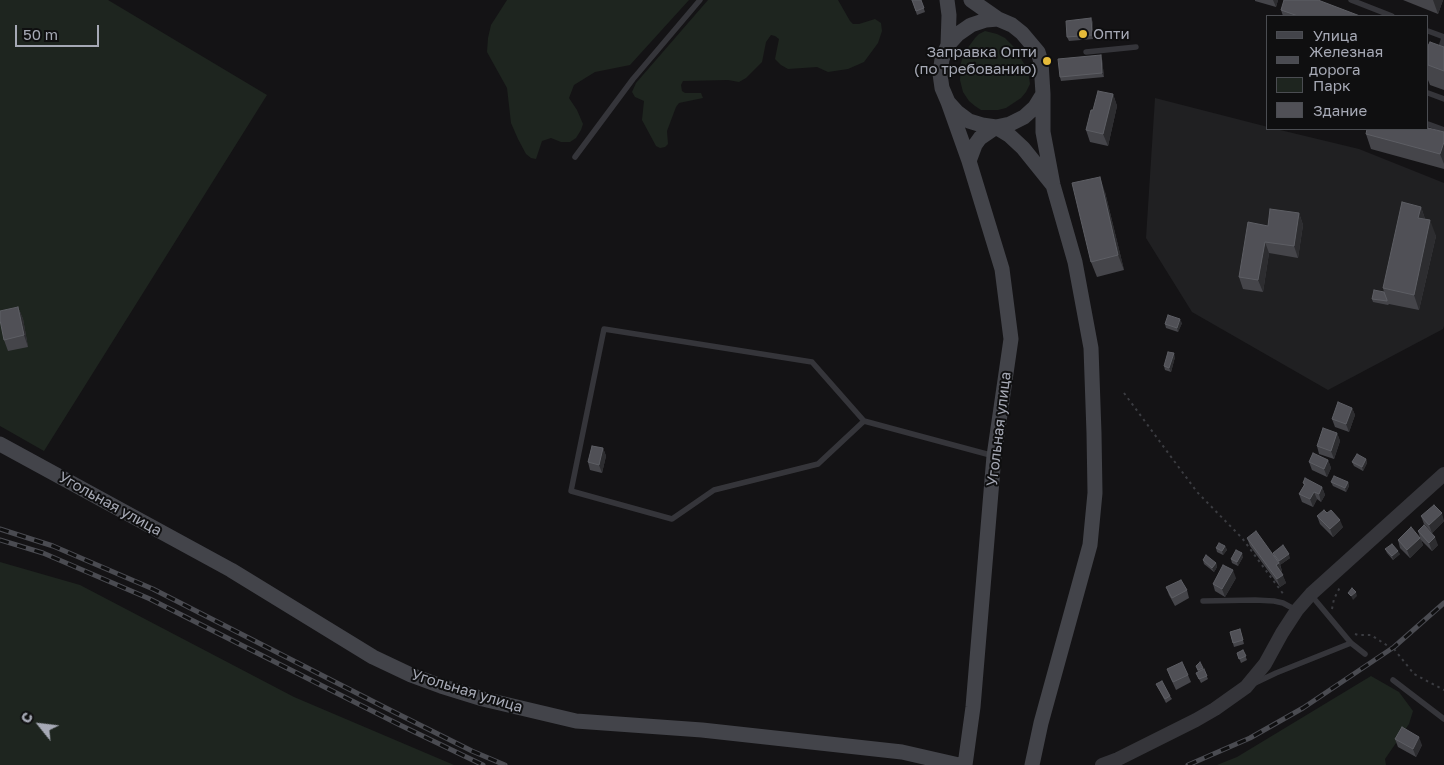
<!DOCTYPE html>
<html>
<head>
<meta charset="utf-8">
<style>
  body { margin:0 }
  #map { position:relative; width:1444px; height:765px; overflow:hidden; background:#141315; font-family:"Golos Text",sans-serif }
  canvas { display:block }
  .legend { position:absolute; left:1266px; top:15px; width:162px; height:115px; box-sizing:border-box; background:#0f0f10; border:1px solid #4b4d52; margin:0; padding:6px 9px; list-style:none; font-size:15px; color:#a6a9b5 }
  .legend li { display:flex; align-items:center; gap:10px; height:25px }
  .legend b { width:25px; border:1px solid #4b4d52 }
  .north { position:absolute; left:15px; top:700px; width:50px; height:50px; -webkit-text-stroke:4px #0f0f10; paint-order:stroke; rotate:299deg; font-size:14px; font-weight:700; line-height:20px; text-align:center; color:#a6a9b5 }
  .north::after { content:''; display:block; margin:auto; width:18px; height:22px; background:#a6a9b5; clip-path:polygon(50% 0,100% 100%,50% 72%,0 100%) }
  .scale { position:absolute; left:15px; top:25px; width:84px; height:22px; box-sizing:border-box; border:2px solid #a6a9b5; border-top:0; padding-left:6px; font-size:15px; line-height:18px; white-space:nowrap; color:#a6a9b5; -webkit-text-stroke:4px #0f0f10; paint-order:stroke }
</style>
</head>
<body>
<div id="map">
<canvas width="1444" height="765"></canvas>
<ul class="legend">
<li><b style="height:6px;background:#43444a"></b>Улица</li>
<li><b style="height:6px;background:#4a4b51"></b>Железная дорога</li>
<li><b style="height:14px;background:#1e251f"></b>Парк</li>
<li><b style="height:14px;background:#505056"></b>Здание</li>
</ul>
<div class="north">С</div>
<div class="scale">50 m</div>
</div>
<script>
const ctx = document.querySelector('canvas').getContext('2d');
ctx.lineJoin = 'round';
function fill(path, color) { ctx.fillStyle = color; ctx.fill(path, 'evenodd'); }
const toPath = rows => new Path2D(rows.map(r => 'M' + r).join(''));
function trace(path, color, width, dash) { ctx.strokeStyle = color; ctx.lineWidth = width; ctx.lineCap = dash ? 'butt' : 'round'; ctx.setLineDash(dash || []); ctx.stroke(path); }
function write(font, color, halo, rows, align = 'center') {
  ctx.font = font + ' "Golos Text",sans-serif'; ctx.lineWidth = 4; ctx.setLineDash([]); ctx.textBaseline = 'middle'; ctx.strokeStyle = halo; ctx.fillStyle = color; for (const [text, x, y, turn = 0] of rows) {
    ctx.save(); ctx.translate(x, y); ctx.rotate((+turn || 0) * Math.PI / 180); ctx.textAlign = isNaN(turn) ? turn : align; if (halo) ctx.strokeText(text, 0, 0); ctx.fillText(text, 0, 0); ctx.restore();
  }
}
const built = toPath([
  [1155,98,1268,127,1268,129,1276,129,1359,149,1444,183,1444,326,1443,329,1328,390,1192,312,1146,238]
]);
const green = toPath([
  [0,0,108,0,267,95,44,451,0,426],
  [507,0,689,0,630,65,595,72,574,85,569,98,577,110,583,124,581,130,576,138,570,142,561,142,551,138,542,141,536,159,531,158,526,154,518,139,511,123,507,88,487,52,488,38,491,25],
  [708,0,838,0,850,21,853,24,859,24,875,19,881,23,882,31,878,43,864,62,848,69,828,72,817,67,788,69,781,65,775,59,779,39,775,36,771,35,766,42,762,62,746,78,739,82,728,80,683,81,681,85,682,91,685,93,701,93,703,98,679,103,676,107,667,131,668,144,665,147,660,148,656,146,642,120,644,101,635,97,632,92,636,83],
  [985,31,997,34,1005,38,1014,47,1026,67,1029,77,1030,84,1026,92,1021,98,1006,108,998,110,981,110,975,106,969,101,963,92,960,80,961,63,964,53,975,38,979,34],
  [0,562,80,585,294,697,454,765,0,765],
  [1371,676,1399,692,1413,711,1409,724,1385,759,1386,765,1217,765,1237,757]
]);
const path = toPath([
  [1124,393,1197,492,1242,538,1284,595],
  [1332,609,1334,599,1341,585],
  [1355,634,1358,635,1371,635,1391,648],
  [1394,649,1414,674,1444,690]
]);
const service = toPath([
  [1351,0,1392,16],
  [1428,31,1444,37],
  [1086,52,1136,47],
  [1439,53,1444,38],
  [1428,93,1444,99],
  [1428,124,1444,130],
  [575,157,633,79,700,0],
  [864,421,818,464,714,490,672,519,571,491,604,329,812,362,864,421,994,456],
  [1311,595,1351,643,1365,654],
  [1203,601,1255,600,1274,601,1283,603,1296,610],
  [1393,680,1444,719],
  [1255,683,1276,673,1351,643]
]);
const tertiary = toPath([
  [1102,765,1118,759,1196,720,1215,709,1246,687,1265,664,1282,633,1297,610,1311,594,1444,474]
]);
const secondary = toPath([
  [947,0,949,15,948,45],
  [971,0,998,19,1012,25,1022,33,1038,52,1041,62,1043,94,1035,107,1024,117,1010,124,996,127,982,125,969,121,957,112,948,102,942,88,940,74,942,59,948,45,958,34,971,25,986,20,998,19],
  [948,102,969,161,1002,269,1011,339,994,456,973,707,965,765],
  [996,127,1009,135,1023,148,1052,184],
  [969,161,975,145,980,138,996,127],
  [0,444,231,570,373,657,411,675,441,686,483,699,576,721,702,730,902,752,959,765],
  [1032,765,1041,723,1090,545,1095,493,1094,433,1091,348,1075,262,1053,185,1043,132,1043,94]
]);
const rail = toPath([
  [0,529,53,546,153,589,386,708,472,751,505,765],
  [0,540,43,553,150,599,400,725,483,765],
  [1188,765,1250,738,1303,708,1394,647,1444,603]
]);
const wall = toPath([
  [912,0,921,0,925,12,917,15],
  [1255,0,1278,0,1276,7,1255,1],
  [1403,0,1443,0,1438,14],
  [1281,10,1360,16,1283,16],
  [1093,22,1093,39,1069,41,1067,37],
  [1428,46,1444,47,1444,90,1430,85,1428,80],
  [1102,59,1104,77,1061,81,1060,77],
  [1113,94,1117,106,1108,146,1090,142,1086,130,1093,110],
  [1444,132,1444,169,1371,149,1366,134],
  [1105,192,1124,270,1097,277,1091,262],
  [1421,207,1425,219,1436,236,1419,310,1389,304,1388,305,1373,302,1372,299,1384,292,1383,288],
  [1299,213,1303,225,1298,258,1269,253,1263,292,1243,289,1239,277,1268,226],
  [18,307,23,319,28,347,8,351,4,340],
  [1182,323,1178,332,1166,328,1165,324],
  [1175,357,1171,372,1165,370,1164,366],
  [1352,408,1355,415,1349,432,1335,427,1332,419],
  [1337,433,1340,441,1334,459,1319,454,1317,446],
  [603,448,606,456,602,473,590,470,588,462],
  [1366,459,1367,463,1363,471,1354,466,1352,462],
  [1328,460,1331,468,1327,477,1312,470,1309,462],
  [1331,482,1348,482,1349,486,1346,492,1333,486],
  [1303,483,1322,487,1325,495,1321,502,1317,499,1313,507,1302,502,1299,494,1304,485],
  [1327,513,1343,527,1333,537,1320,524,1317,516],
  [1421,516,1444,520,1444,521,1432,533,1424,524],
  [1418,531,1438,545,1432,551,1421,540,1423,545,1410,558,1400,548,1398,540,1420,537],
  [1247,538,1274,555,1273,553,1290,558,1280,565,1280,564,1282,571,1281,572,1286,583,1280,587,1250,546],
  [1225,546,1227,550,1223,555,1217,552,1216,548],
  [1385,549,1400,554,1393,560,1387,553],
  [1243,557,1238,566,1232,563,1231,559],
  [1203,560,1216,563,1217,567,1214,572,1204,564],
  [1236,578,1225,597,1215,591,1213,584],
  [1166,587,1187,590,1189,598,1175,606,1169,595],
  [1240,629,1244,644,1234,647,1230,632],
  [1243,650,1247,660,1241,663,1237,653],
  [1196,666,1203,668,1208,679,1201,683,1196,673,1198,672],
  [1167,669,1188,675,1191,682,1176,690,1170,677],
  [1156,684,1170,696,1172,699,1166,703],
  [1395,739,1422,745,1416,757,1398,747]
]);
const shadedWall = toPath([
  [1273,0,1278,0,1276,7],
  [1433,0,1443,0,1438,14],
  [1091,18,1093,22,1093,39,1092,35],
  [1101,55,1102,59,1104,77,1102,73],
  [1113,94,1117,106,1108,146,1103,134],
  [1444,142,1444,164,1440,154],
  [1100,177,1105,192,1124,270,1118,255],
  [1421,207,1426,222,1418,218],
  [1299,213,1303,225,1298,258,1294,246],
  [1430,220,1436,236,1419,310,1414,295],
  [1265,242,1269,253,1263,292,1258,280],
  [18,307,23,319,28,347,24,335],
  [1180,319,1182,323,1178,332,1177,328],
  [1174,353,1175,357,1171,372,1169,368],
  [1352,408,1355,415,1349,432,1346,424],
  [1337,433,1340,441,1334,459,1331,451],
  [603,448,606,456,602,473,599,465],
  [1366,459,1367,463,1363,471,1362,467],
  [1328,460,1331,468,1327,477,1324,469],
  [1348,482,1349,486,1346,492,1345,488],
  [1322,487,1325,495,1321,502,1319,494],
  [1314,492,1317,499,1313,507,1310,499],
  [1442,513,1444,521,1432,533,1429,525],
  [1340,520,1343,527,1333,537,1330,529],
  [1435,537,1438,545,1432,551,1429,543],
  [1420,538,1423,545,1410,558,1407,550],
  [1225,546,1227,550,1223,555,1222,551],
  [1398,551,1400,554,1393,560,1392,556],
  [1242,553,1243,557,1238,566,1237,562],
  [1289,554,1290,558,1280,565,1279,561],
  [1216,563,1217,567,1214,572,1212,568],
  [1279,563,1282,571,1279,573,1276,565],
  [1233,570,1236,578,1225,597,1222,589],
  [1283,575,1286,583,1280,587,1277,579],
  [1356,592,1357,596,1353,600,1351,596],
  [1419,737,1422,745,1416,757,1413,749]
]);
const building = toPath([
  [912,0,921,0,924,8,916,11,912,0],
  [1284,0,1318,0,1360,16,1298,16,1281,10,1284,0],
  [1091,18,1092,35,1067,37,1066,21,1091,18],
  [1430,42,1444,47,1444,71,1428,65,1428,46,1430,42],
  [1101,55,1102,73,1060,77,1058,59,1101,55],
  [1098,91,1113,94,1103,134,1086,130,1091,110,1093,110,1098,91],
  [1428,128,1444,132,1444,142,1440,154,1366,134,1367,129,1428,129,1428,128],
  [1100,177,1118,255,1091,262,1072,183,1100,177],
  [1402,202,1421,207,1418,218,1430,220,1414,295,1383,288,1402,202],
  [1270,209,1299,213,1294,246,1265,242,1258,280,1239,277,1248,222,1268,226,1270,209],
  [1374,290,1384,292,1387,300,1387,301,1372,299,1374,290],
  [18,307,24,335,4,340,0,320,0,311,18,307],
  [1168,315,1180,319,1177,328,1165,324,1168,315],
  [1168,352,1174,353,1169,368,1164,366,1168,352],
  [1338,402,1352,408,1346,424,1332,419,1338,402],
  [1323,428,1337,433,1331,451,1317,446,1323,428],
  [592,446,603,448,599,465,588,462,592,446],
  [1313,453,1328,460,1324,469,1309,462,1313,453],
  [1357,454,1366,459,1362,467,1352,462,1357,454],
  [1334,476,1348,482,1345,488,1331,482,1334,476],
  [1305,478,1322,487,1319,494,1314,492,1310,499,1299,494,1305,484,1303,483,1305,478],
  [1434,505,1442,513,1429,525,1421,516,1434,505],
  [1324,510,1327,513,1331,510,1340,520,1330,529,1317,516,1324,510],
  [1424,525,1435,537,1429,543,1418,531,1424,525],
  [1411,527,1420,538,1407,550,1398,540,1411,527],
  [1256,531,1279,563,1276,565,1283,575,1277,579,1247,538,1256,531],
  [1219,543,1225,546,1222,551,1216,548,1219,543],
  [1392,544,1398,551,1392,556,1385,549,1392,544],
  [1283,545,1289,554,1279,561,1273,553,1283,545],
  [1236,550,1242,553,1237,562,1231,559,1236,550],
  [1206,555,1216,563,1212,568,1203,560,1206,555],
  [1223,565,1233,570,1222,589,1213,584,1223,565],
  [1181,580,1187,590,1172,598,1166,587,1181,580],
  [1352,588,1356,592,1351,596,1348,593,1352,588],
  [1240,629,1243,640,1233,643,1230,632,1240,629],
  [1243,650,1246,656,1239,659,1237,653,1243,650],
  [1182,662,1188,675,1173,682,1167,669,1182,662],
  [1200,662,1203,668,1198,670,1196,666,1200,662],
  [1204,669,1207,676,1199,679,1196,673,1204,669],
  [1162,681,1170,696,1165,699,1156,684,1162,681],
  [1402,727,1419,737,1413,749,1395,739,1402,727]
]);
const markers = [
  [1083,34,5,"#e6bb3a"],
  [1047,61,5,"#e6bb3a"]
];
const poiNames = [
  ["Опти",1093,34],
  ["Заправка Опти",1037,52,"right"],
  ["(по требованию)",1037,69,"right"]
];
const streetNames = [
  ["Угольная улица",999,429,-83],
  ["Угольная улица",110,504,29],
  ["Угольная улица",467,691,17]
];
fill(built, '#202022');
fill(green, '#1e251f');
trace(path, '#3b3c41', 2, [2.5, 4]);
trace(service, '#35353a', 5.5);
trace(tertiary, '#35353a', 14);
trace(secondary, '#43444a', 15);
trace(rail, '#4a4b51', 5);
trace(rail, '#0f0f10', 3, [9]);
fill(wall, '#45454a');
fill(shadedWall, '#2d2d30');
fill(building, '#505056');
trace(building, '#5d5e64', 1);
for (const [x, y, r, color] of markers) { const dot = new Path2D(); dot.arc(x, y, r, 0, 2 * Math.PI); ctx.fillStyle = color; ctx.fill(dot); trace(dot, '#0f0f10', 2); }
write('15px', '#a6a9b5', '#0f0f10', poiNames, 'left');
write('15px', '#a6a9b5', '#0f0f10', streetNames);
</script>
</body>
</html>
